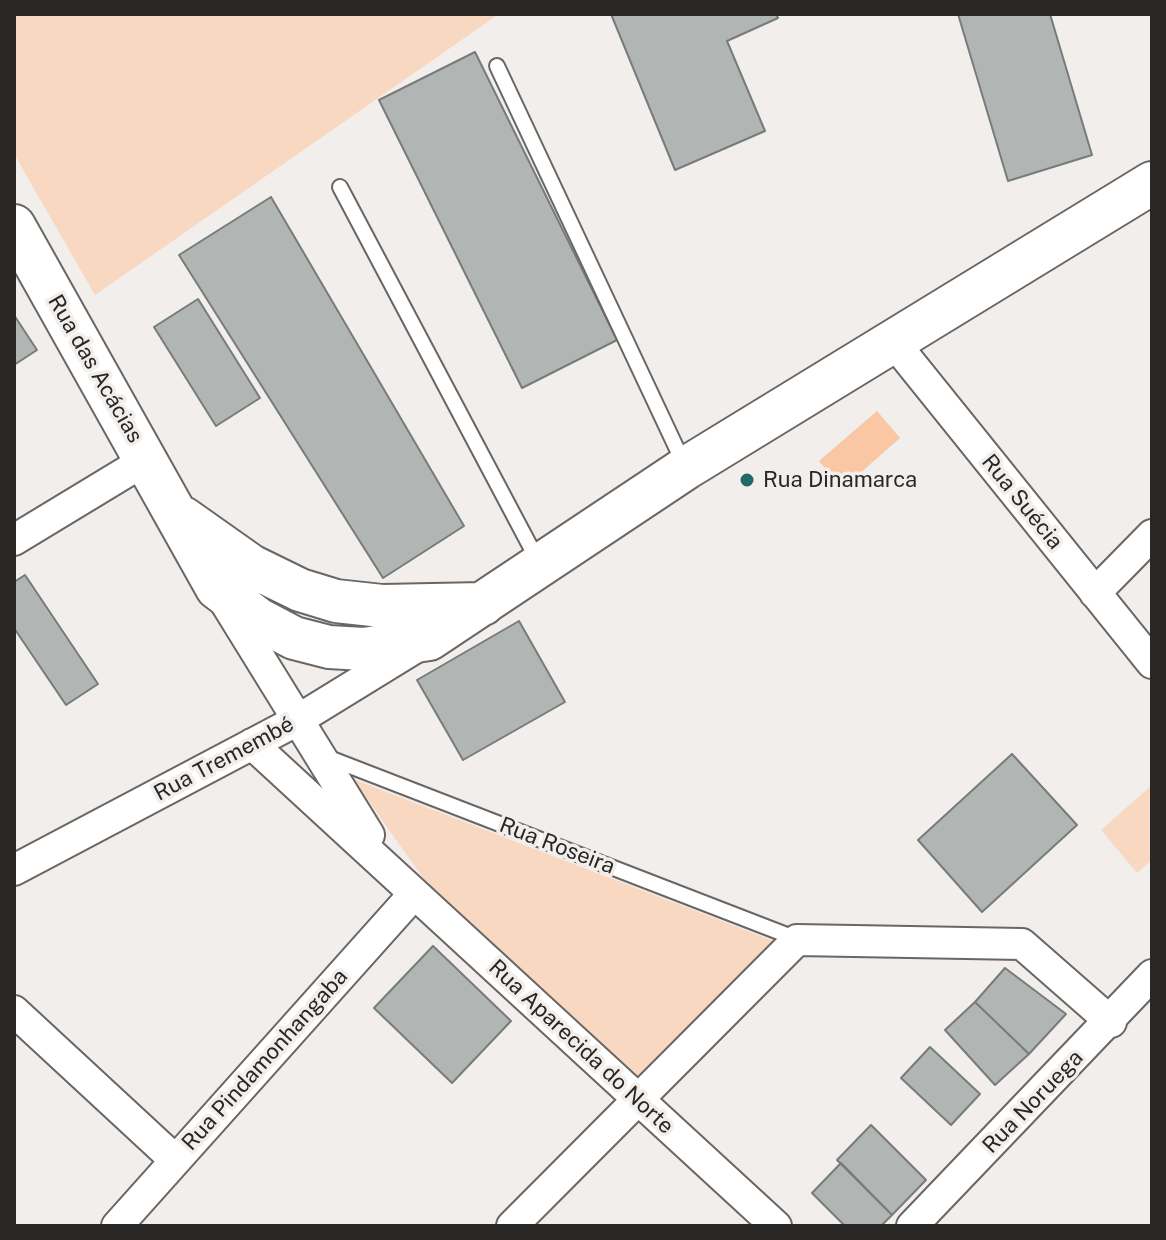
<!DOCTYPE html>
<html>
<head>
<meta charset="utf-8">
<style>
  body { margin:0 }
  #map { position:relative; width:1166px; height:1240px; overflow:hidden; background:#f1eeeb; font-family:"Public Sans",sans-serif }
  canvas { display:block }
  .frame { position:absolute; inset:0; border:16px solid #282726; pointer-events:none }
</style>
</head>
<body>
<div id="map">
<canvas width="1166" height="1240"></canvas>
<div class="frame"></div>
</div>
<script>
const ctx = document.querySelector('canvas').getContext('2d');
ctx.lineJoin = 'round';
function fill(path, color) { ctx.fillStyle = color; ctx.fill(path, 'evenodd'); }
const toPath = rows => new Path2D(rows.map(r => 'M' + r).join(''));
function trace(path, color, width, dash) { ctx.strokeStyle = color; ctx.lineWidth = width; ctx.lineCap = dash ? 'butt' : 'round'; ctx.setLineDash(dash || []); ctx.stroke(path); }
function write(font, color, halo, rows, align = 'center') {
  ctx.font = font + ' "Public Sans",sans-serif'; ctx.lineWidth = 7; ctx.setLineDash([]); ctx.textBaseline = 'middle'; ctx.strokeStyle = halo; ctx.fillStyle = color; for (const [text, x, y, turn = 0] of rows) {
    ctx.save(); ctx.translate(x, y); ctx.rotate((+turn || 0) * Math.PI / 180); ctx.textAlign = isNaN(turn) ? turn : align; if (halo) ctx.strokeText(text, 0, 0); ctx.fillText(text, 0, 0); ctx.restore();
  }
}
const green = toPath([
  [14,14,499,14,95,295,14,154],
  [353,779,779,943,636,1085,433,892],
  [1152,785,1152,860,1137,873,1101,830]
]);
const water = toPath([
  [877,411,900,438,842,489,819,461]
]);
const building = toPath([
  [611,14,776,14,778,18,727,41,765,131,675,170,611,14],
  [958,14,1050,14,1092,155,1008,181,958,14],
  [475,52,617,340,522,388,379,100,475,52],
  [271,197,464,526,383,578,179,255,271,197],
  [198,299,260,398,216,426,154,327,198,299],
  [14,315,37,350,14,365,14,315],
  [25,575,98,684,66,705,14,628,14,582,25,575],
  [519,621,565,702,463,760,417,680,519,621],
  [1012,754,1077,825,982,912,918,840,1012,754],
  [433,946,511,1021,452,1083,374,1008,433,946],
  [1005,968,1066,1014,1029,1054,975,1002,1005,968],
  [975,1002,1029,1054,995,1085,945,1030,975,1002],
  [930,1047,980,1094,951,1125,901,1078,930,1047],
  [871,1125,926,1180,892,1215,837,1160,871,1125],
  [841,1163,892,1215,881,1226,845,1226,812,1193,841,1163]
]);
const lane = toPath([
  [497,66,684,464],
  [340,187,538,561],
  [324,756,797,939]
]);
const street = toPath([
  [892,340,1152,663],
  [14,540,146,460],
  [1095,593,1152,535],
  [222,597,369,835],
  [252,744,776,1226],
  [14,870,296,721,418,646],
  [14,1011,175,1160],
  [117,1226,414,894],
  [512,1226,797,940,1022,944,1111,1022],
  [912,1226,1152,975]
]);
const secondary = toPath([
  [14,226,217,588,258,619,294,638,329,647,364,649,429,639,686,468,1152,183],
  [183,518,251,566,300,590,336,601,382,606,483,604]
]);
const markers = [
  [747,480,8,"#206b66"]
];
const streetNames = [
  ["Rua das Acácias",95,369,60],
  ["Rua Suécia",1022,502,51],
  ["Rua Tremembé",224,759,-28],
  ["Rua Roseira",557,846,21],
  ["Rua Aparecida do Norte",581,1047,43],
  ["Rua Pindamonhangaba",265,1060,-48],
  ["Rua Noruega",1033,1102,-46]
];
const poiNames = [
  ["Rua Dinamarca",763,480]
];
fill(green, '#f9d8c2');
fill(water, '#f9c7a3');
fill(building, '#b1b6b5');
trace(building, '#777b7b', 2);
trace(lane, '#696664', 18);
trace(street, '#696664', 34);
trace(secondary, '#696664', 46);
trace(lane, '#fff', 14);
trace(street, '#fff', 30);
trace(secondary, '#fff', 42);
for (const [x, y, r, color] of markers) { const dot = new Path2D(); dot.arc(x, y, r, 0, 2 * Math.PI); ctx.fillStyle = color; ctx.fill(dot); trace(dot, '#f1eeeb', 3); }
write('22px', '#282726', '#f1eeeb', streetNames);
write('22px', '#282726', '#f1eeeb', poiNames, 'left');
</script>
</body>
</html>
